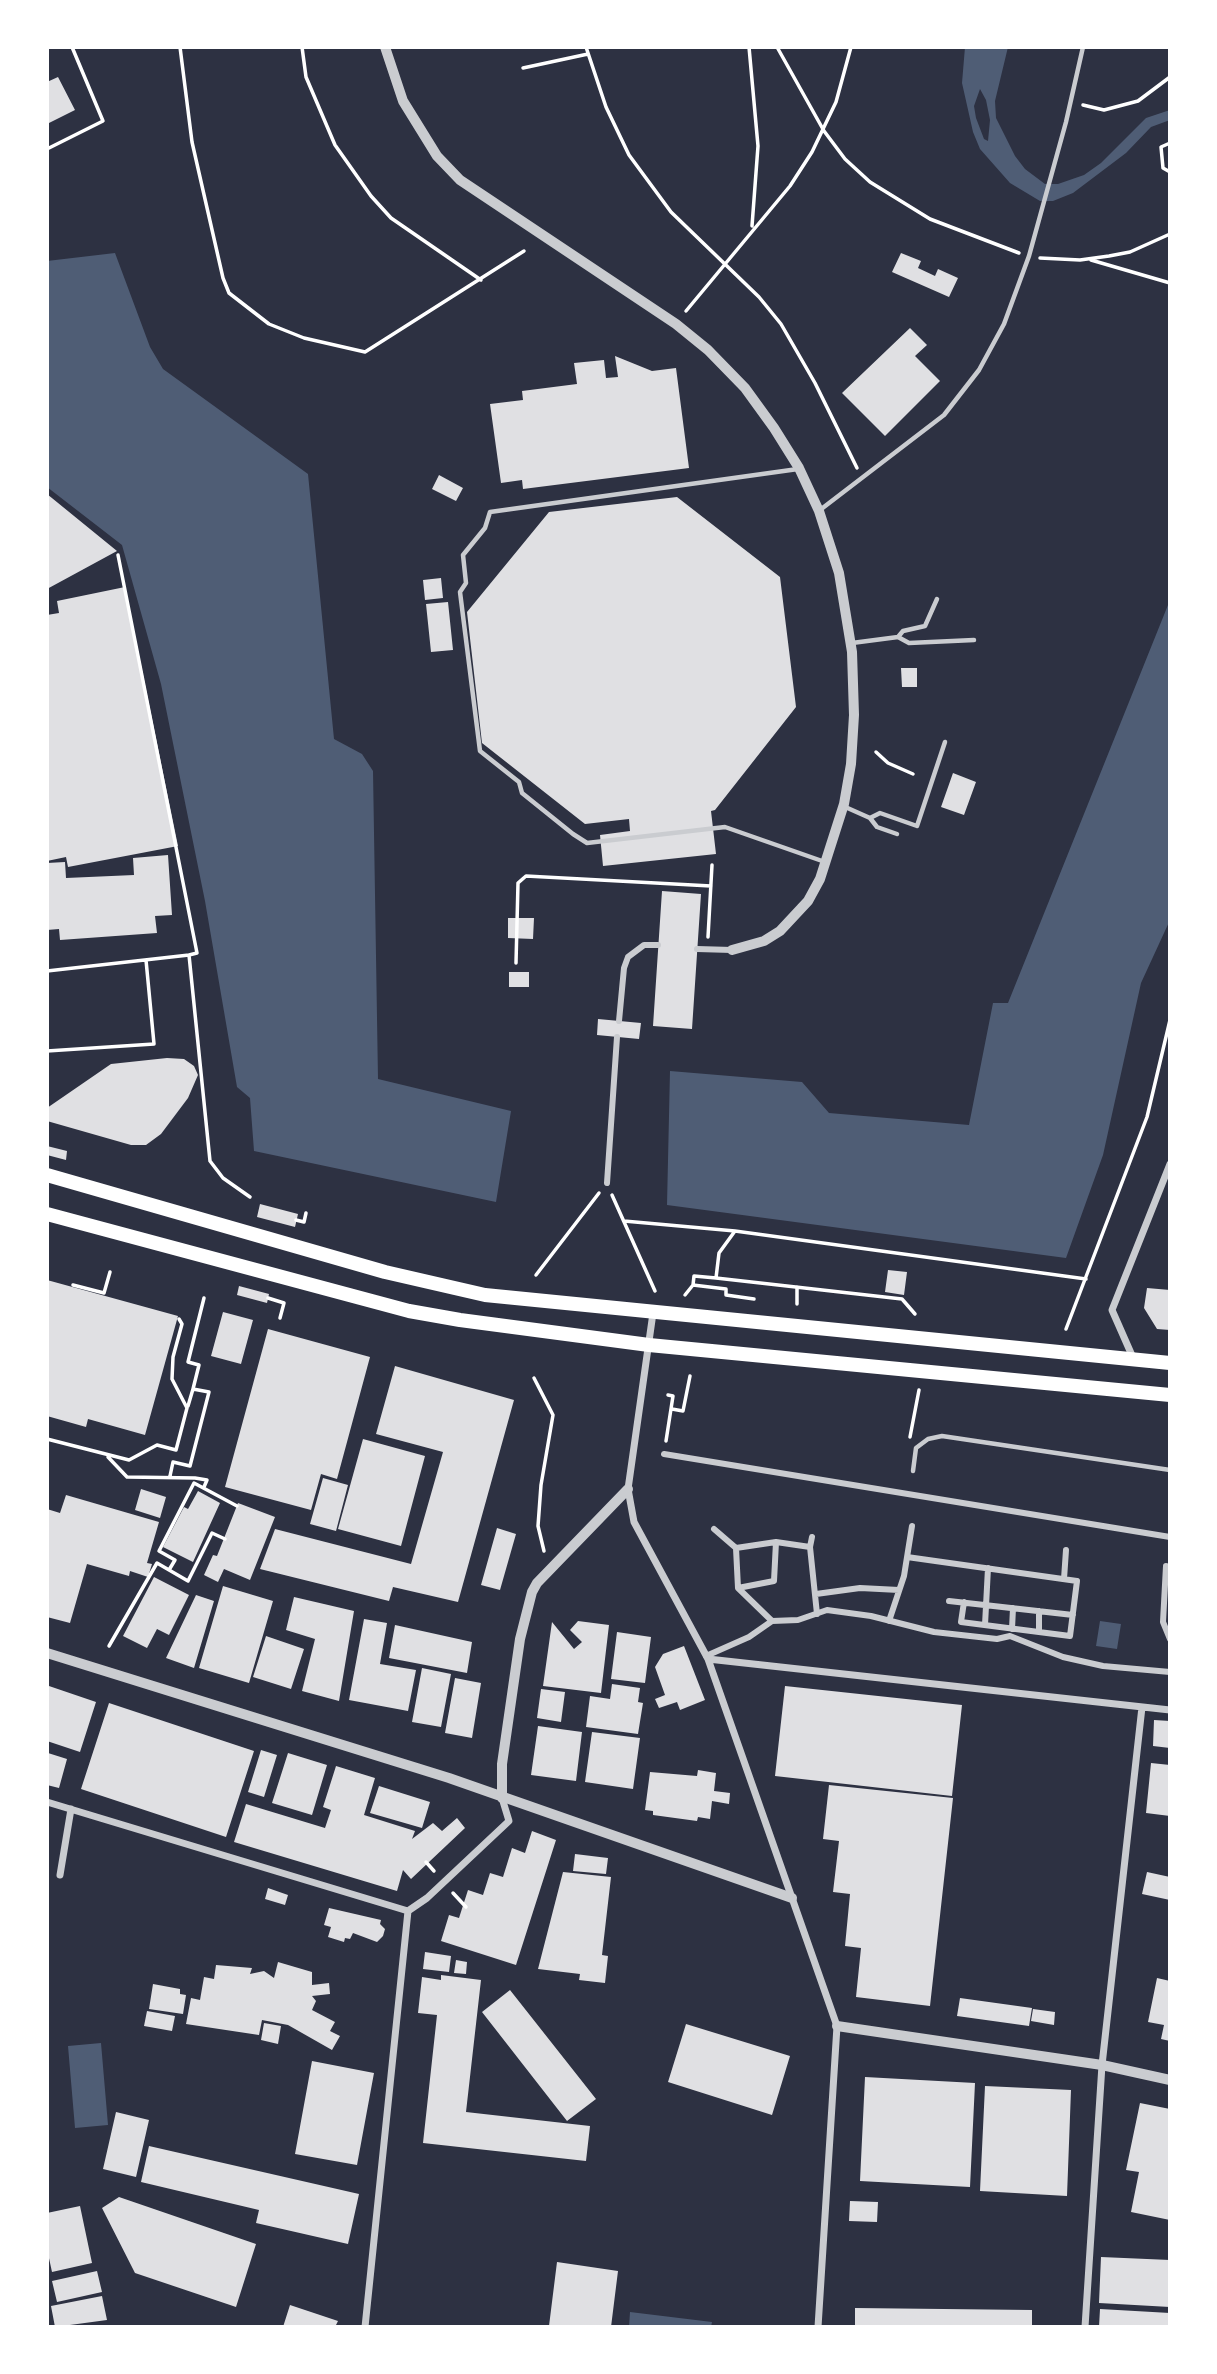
<!DOCTYPE html>
<html>
<head>
<meta charset="utf-8">
<style>
  body { margin:0 }
  #map { position:relative; width:1217px; height:2374px; overflow:hidden; background:#2d3142; font-family:Montserrat,sans-serif }
  canvas { display:block }
  .frame { position:absolute; inset:0; border:49px solid #fff; pointer-events:none }
</style>
</head>
<body>
<div id="map">
<canvas width="1217" height="2374"></canvas>
<div class="frame"></div>
</div>
<script>
const ctx = document.querySelector('canvas').getContext('2d');
ctx.lineJoin = 'round';
function fill(path, color) { ctx.fillStyle = color; ctx.fill(path, 'evenodd'); }
const toPath = rows => new Path2D(rows.map(r => 'M' + r).join(''));
function trace(path, color, width, dash) { ctx.strokeStyle = color; ctx.lineWidth = width; ctx.lineCap = dash ? 'butt' : 'round'; ctx.setLineDash(dash || []); ctx.stroke(path); }
const water = toPath([
  [965,47,1008,47,995,101,996,118,1015,156,1025,169,1045,184,1058,184,1084,175,1101,163,1146,118,1170,110,1170,120,1151,127,1126,153,1073,193,1053,201,1040,201,1010,183,980,149,973,132,962,83],
  [980,89,986,100,990,120,988,141,984,139,976,118,974,106],
  [115,253,150,347,163,369,308,474,334,739,362,754,373,771,378,1079,511,1111,496,1202,254,1151,250,1098,237,1087,205,901,161,684,122,545,47,487,47,261],
  [1170,600,1170,920,1141,983,1103,1155,1066,1258,667,1205,670,1071,802,1082,829,1113,969,1125,993,1003,1008,1003],
  [1100,1621,1121,1624,1117,1649,1096,1646],
  [101,2043,108,2125,75,2128,68,2046],
  [630,2312,712,2322,711,2327,629,2327]
]);
const building = toPath([
  [58,77,75,110,47,124,47,82],
  [901,253,921,261,918,268,935,276,938,269,958,278,949,297,892,272],
  [910,328,927,345,915,356,940,381,885,436,842,393],
  [615,356,652,371,676,368,689,468,523,489,522,480,501,483,490,404,523,400,522,391,577,384,574,363,604,360,606,378,618,377],
  [439,475,463,488,456,501,432,489],
  [47,494,117,551,47,589],
  [677,497,780,577,796,707,715,810,711,811,716,854,603,866,600,835,630,831,629,819,585,824,482,743,467,612,549,512],
  [441,578,443,598,425,600,423,580],
  [125,587,178,846,68,867,66,857,47,861,47,615,59,613,57,601],
  [448,602,453,650,431,652,426,604],
  [901,668,917,668,917,687,902,687],
  [953,773,976,782,964,815,941,807],
  [168,855,172,915,155,916,157,933,60,940,59,929,47,930,47,863,65,862,66,878,134,875,133,858],
  [662,891,701,894,692,1029,653,1026],
  [508,918,534,918,533,939,508,938],
  [509,972,529,972,529,987,509,987],
  [598,1019,641,1023,639,1039,597,1035],
  [167,1058,184,1059,194,1066,198,1075,188,1098,161,1134,146,1145,131,1145,47,1121,47,1108,111,1064],
  [47,1146,67,1151,66,1160,47,1155],
  [260,1204,298,1214,295,1227,257,1217],
  [888,1270,907,1272,904,1295,885,1292],
  [47,1280,178,1316,145,1435,88,1419,86,1427,47,1416],
  [239,1286,269,1294,267,1303,237,1295],
  [1147,1288,1170,1290,1170,1330,1157,1329,1144,1308],
  [223,1312,253,1320,241,1364,211,1356],
  [268,1329,370,1357,337,1479,321,1474,311,1510,225,1487],
  [395,1366,514,1400,458,1602,393,1587,389,1601,260,1569,275,1529,411,1564,443,1452,376,1434],
  [363,1439,425,1456,401,1546,338,1529],
  [323,1478,348,1485,336,1531,310,1524],
  [141,1489,166,1497,160,1518,135,1510],
  [198,1491,220,1503,193,1562,163,1547,184,1507,188,1509],
  [66,1495,159,1522,147,1563,152,1564,148,1577,130,1571,129,1576,87,1564,70,1623,47,1617,47,1509,60,1513],
  [238,1503,275,1517,250,1580,224,1569,218,1582,204,1575,213,1555,217,1556],
  [497,1528,516,1534,500,1590,481,1585],
  [154,1577,189,1595,169,1635,157,1629,147,1648,123,1636],
  [223,1586,273,1601,249,1683,199,1668],
  [196,1595,214,1601,194,1668,166,1658],
  [294,1597,354,1611,339,1701,302,1691,315,1639,286,1630],
  [364,1619,387,1623,380,1664,416,1670,408,1711,349,1700],
  [578,1621,609,1625,601,1693,543,1686,552,1622,574,1649,582,1642,570,1630],
  [395,1625,472,1642,467,1673,389,1658],
  [617,1632,651,1637,645,1683,611,1679],
  [266,1636,304,1649,291,1689,253,1677],
  [684,1646,705,1700,680,1710,677,1702,659,1708,655,1699,665,1695,655,1667,663,1654],
  [422,1668,451,1674,441,1727,412,1722],
  [455,1678,481,1683,472,1738,445,1733],
  [612,1684,640,1688,638,1702,643,1703,638,1734,586,1727,590,1696,610,1699],
  [49,1686,96,1702,80,1752,47,1741],
  [785,1686,962,1705,952,1796,775,1776],
  [541,1689,565,1692,561,1722,537,1718],
  [109,1703,254,1751,226,1837,81,1789],
  [1154,1720,1170,1721,1170,1748,1153,1746],
  [538,1726,582,1732,576,1781,531,1775],
  [592,1732,640,1738,633,1789,585,1782],
  [261,1750,277,1755,264,1797,248,1792],
  [48,1753,67,1759,59,1788,47,1785],
  [288,1753,327,1765,312,1815,272,1803],
  [1151,1763,1170,1765,1170,1816,1146,1813],
  [336,1766,375,1778,364,1815,415,1831,412,1839,433,1823,442,1831,457,1818,465,1828,411,1879,403,1870,397,1891,234,1842,246,1804,325,1828,331,1810,323,1807],
  [698,1770,716,1773,714,1791,730,1793,729,1804,712,1801,710,1819,698,1817,697,1821,653,1815,653,1811,645,1810,650,1772,697,1776],
  [829,1785,953,1798,930,2006,856,1997,861,1948,845,1946,850,1894,833,1892,839,1841,823,1839],
  [379,1786,430,1802,422,1828,370,1813],
  [532,1831,556,1840,516,1965,441,1941,449,1915,459,1918,468,1890,483,1895,490,1873,503,1877,512,1848,525,1853],
  [575,1854,608,1858,606,1874,573,1871],
  [563,1872,611,1877,602,1955,608,1956,605,1983,579,1980,580,1974,538,1969],
  [1147,1872,1170,1877,1170,1900,1142,1894],
  [268,1888,288,1895,285,1905,265,1899],
  [329,1908,381,1920,380,1924,385,1929,383,1936,377,1942,353,1933,350,1939,345,1938,344,1942,328,1937,331,1927,324,1925],
  [425,1952,451,1956,449,1972,423,1969],
  [456,1960,467,1962,466,1974,454,1973],
  [278,1962,312,1972,312,1985,329,1983,330,1994,312,1996,316,2001,312,2010,335,2022,330,2031,340,2036,332,2050,288,2025,262,2020,259,2035,186,2024,191,1998,200,2000,204,1977,214,1979,216,1965,252,1968,250,1974,264,1971,274,1978],
  [441,1975,481,1980,466,2112,590,2126,586,2161,423,2143,437,2015,418,2013,422,1977,441,1980],
  [1157,1978,1170,1981,1170,2041,1161,2039,1164,2025,1148,2022],
  [153,1984,180,1989,180,1994,186,1995,183,2014,149,2009],
  [510,1990,596,2099,567,2121,482,2012],
  [960,1998,1032,2008,1029,2026,957,2016],
  [1033,2009,1055,2012,1054,2025,1031,2021],
  [147,2011,175,2016,172,2031,144,2026],
  [264,2023,281,2026,278,2044,261,2040],
  [686,2024,790,2056,772,2115,668,2082],
  [312,2061,374,2073,357,2165,295,2154],
  [865,2077,975,2083,970,2187,860,2181],
  [985,2086,1071,2090,1067,2196,980,2191],
  [1140,2103,1170,2109,1170,2220,1131,2212,1139,2172,1126,2170],
  [116,2112,149,2120,136,2177,103,2169],
  [149,2146,359,2194,348,2244,256,2223,259,2210,141,2182],
  [119,2197,256,2244,236,2307,135,2273,102,2208],
  [850,2201,878,2202,877,2222,849,2221],
  [80,2206,92,2263,52,2272,47,2249,47,2213],
  [1101,2257,1170,2260,1170,2307,1099,2303],
  [557,2262,618,2271,611,2327,549,2326],
  [97,2271,102,2292,57,2302,52,2281],
  [102,2296,107,2320,55,2327,51,2306],
  [290,2305,338,2321,335,2327,283,2327],
  [855,2308,1032,2310,1032,2327,855,2327],
  [1100,2309,1170,2313,1170,2327,1099,2327]
]);
const path = toPath([
  [180,47,192,142,223,278,229,293,269,324,304,338,365,352,524,251],
  [302,47,306,77,335,145,371,196,391,218,481,280],
  [586,47,606,107,629,155,671,212,759,297,781,324,815,383,857,468],
  [749,47,758,146,752,226],
  [777,47,824,131,845,159,870,182,930,219,1019,253],
  [523,68,588,54],
  [1083,105,1104,110,1138,101,1170,77],
  [1170,143,1161,147,1163,168,1170,172],
  [47,149,103,121,72,47],
  [1040,258,1080,260,1109,256,1130,252,1170,234],
  [1091,260,1170,283],
  [686,311,790,186,812,152,836,102,851,47],
  [118,555,197,953,189,955,210,1161,223,1178,250,1197],
  [876,752,888,763,913,774],
  [708,937,712,865],
  [516,963,518,883,526,876,711,886],
  [47,971,189,955],
  [47,1051,154,1044,146,960],
  [612,1195,655,1291],
  [296,1220,304,1222,306,1213],
  [624,1221,735,1231,1086,1279],
  [536,1275,599,1193],
  [716,1278,902,1299,915,1314],
  [73,1285,104,1293,110,1272],
  [693,1285,726,1289,726,1295,754,1299],
  [685,1295,693,1285,694,1276,716,1278,719,1253,735,1231],
  [268,1298,284,1303,280,1318],
  [797,1304,797,1287],
  [1066,1329,1147,1117,1170,1020],
  [534,1378,553,1415,541,1485,538,1526,544,1551],
  [188,1406,193,1389],
  [672,1409,683,1411,690,1376],
  [910,1437,919,1390],
  [47,1439,129,1460,157,1445,176,1450,187,1408,172,1379,173,1357,182,1324,179,1319],
  [666,1441,673,1396,668,1395],
  [108,1457,127,1477,195,1478,207,1480,204,1487],
  [170,1476,173,1462,190,1466,209,1392,193,1389,199,1365,188,1362,204,1298],
  [169,1570,175,1560,159,1551,194,1483,237,1506],
  [109,1646,157,1563,188,1581,212,1533,225,1539],
  [426,1862,434,1871],
  [453,1893,466,1907]
]);
const service = toPath([
  [798,469,490,512,485,528,463,555,466,583,460,592,480,751,519,782,522,793,573,834,587,843,725,827,825,862],
  [820,510,944,415,979,370,1004,324,1029,256,1066,122,1083,47],
  [937,599,925,626,903,631,898,637,909,643,974,640],
  [852,643,898,637],
  [843,806,870,818,877,827,897,834],
  [870,818,880,813,917,826,945,742],
  [913,1471,916,1448,928,1439,942,1436,1170,1470]
]);
const pedestrian = toPath([
  [697,949,732,950],
  [619,1021,624,968,628,957,644,945,658,945],
  [607,1183,617,1037],
  [664,1454,1170,1537],
  [812,1537,810,1547,817,1614],
  [736,1548,776,1542,810,1547],
  [907,1557,1077,1581,1070,1636,961,1622,964,1602],
  [1166,1566,1163,1622,1170,1639],
  [1064,1579,1066,1550],
  [738,1588,774,1581,776,1542],
  [816,1594,860,1588,899,1590],
  [949,1601,1073,1615],
  [772,1621,798,1620,827,1610,871,1616,934,1632,997,1639,1010,1636,1063,1657,1103,1666,1170,1672],
  [889,1621,904,1576,912,1526],
  [985,1625,988,1568],
  [1012,1629,1013,1608],
  [1039,1632,1039,1611],
  [706,1656,749,1637,772,1621,738,1588,736,1548,714,1529]
]);
const minor = toPath([
  [653,1313,628,1489,634,1522,708,1659,837,2026,818,2327],
  [1134,1360,1112,1310,1170,1164],
  [708,1659,1170,1710],
  [47,1802,408,1911],
  [60,1875,71,1809],
  [365,2327,408,1911,427,1898,509,1821,502,1798],
  [1085,2327,1102,2065,1142,1707]
]);
const tertiary = toPath([
  [385,47,403,101,437,156,460,180,676,324,708,350,745,388,774,428,799,468,819,511,839,573,852,652,854,715,851,764,844,804,820,879,808,901,780,931,764,941,732,950],
  [47,1653,449,1778,792,1898],
  [502,1798,502,1764,520,1639,532,1592,537,1583,628,1489],
  [837,2026,1102,2065,1170,2080]
]);
const primary = toPath([
  [47,1175,385,1272,485,1295,1170,1363],
  [47,1214,409,1311,460,1320,649,1345,1170,1395]
]);
fill(water, '#4f5d75');
fill(building, '#e0e0e3');
trace(path, '#fff', 3.5);
trace(service, '#caccd0', 4.5);
trace(pedestrian, '#caccd0', 6);
trace(minor, '#caccd0', 7);
trace(tertiary, '#caccd0', 10);
trace(primary, '#fff', 14);
</script>
</body>
</html>
